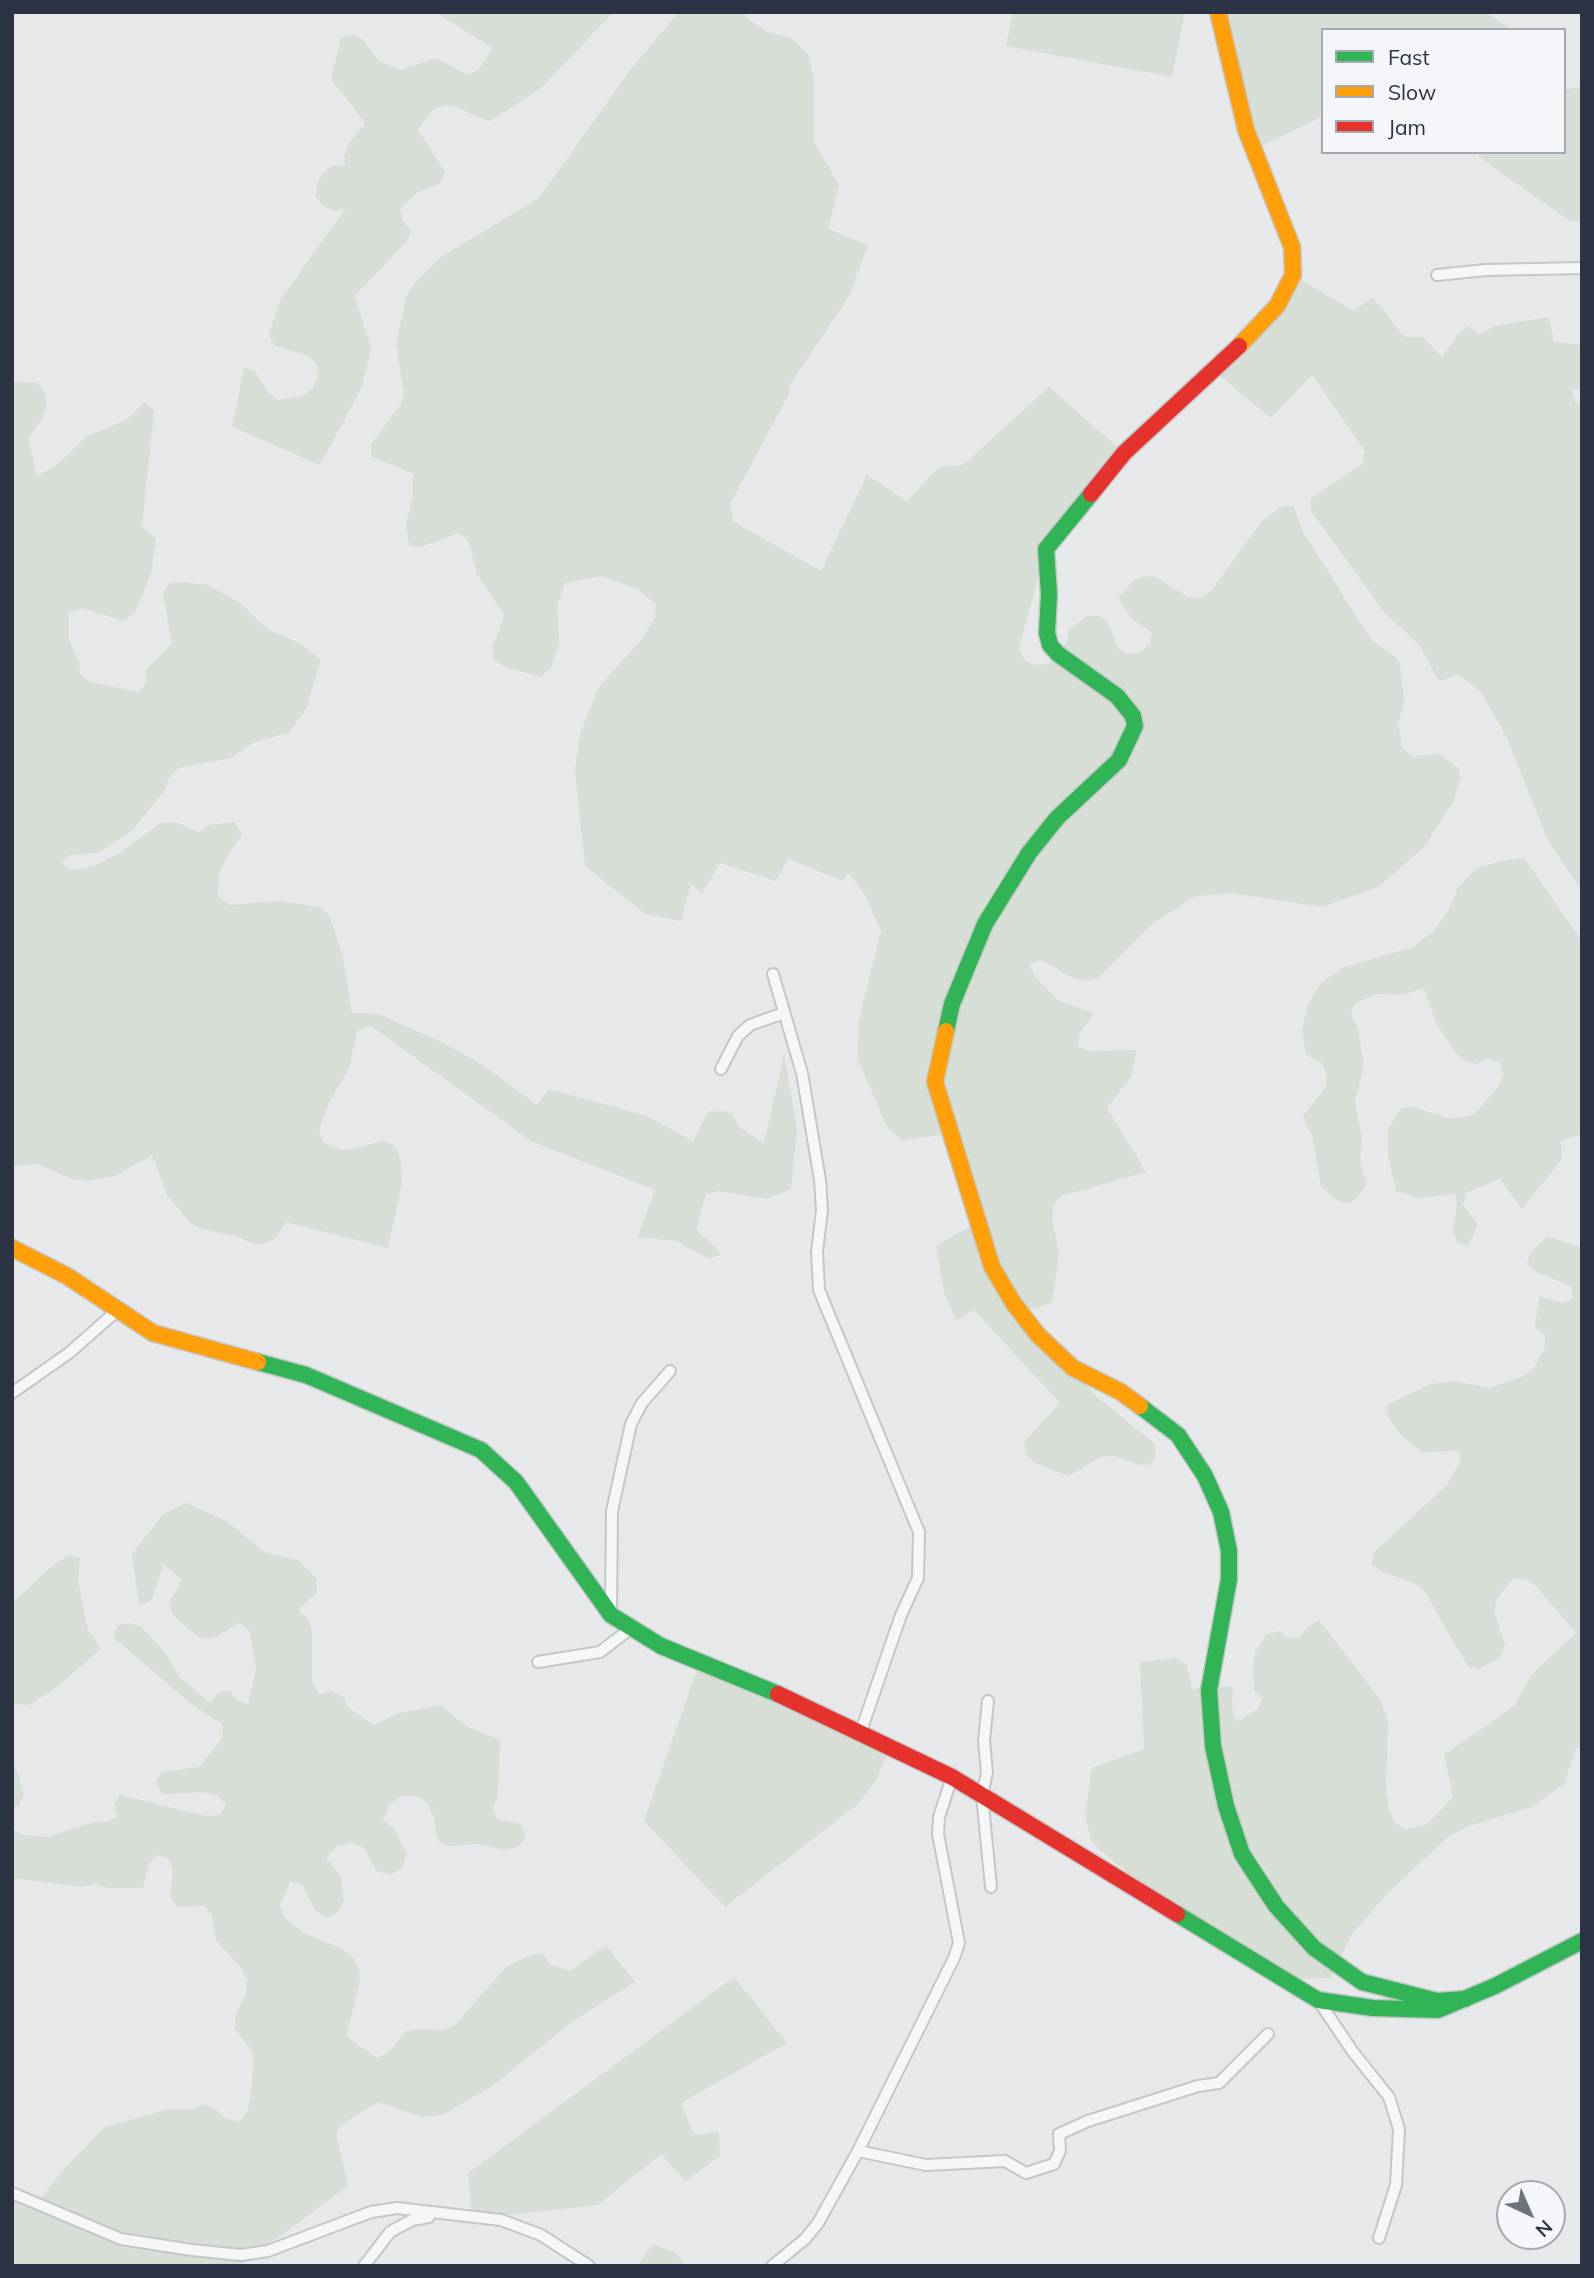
<!DOCTYPE html>
<html>
<head>
<meta charset="utf-8">
<style>
  body { margin:0 }
  #map { position:relative; width:1594px; height:2278px; overflow:hidden; background:#e6e8ea; font-family:Mulish,sans-serif }
  canvas { display:block }
  .frame { position:absolute; inset:0; border:14px solid #2b3445; pointer-events:none }
  .legend { position:absolute; left:1321px; top:28px; width:245px; height:126px; box-sizing:border-box; background:#f4f6f9; border:2px solid #a4a8b1; margin:0; padding:9px 12px; list-style:none; font-size:21px; color:#2b3445 }
  .legend li { display:flex; align-items:center; gap:14px; height:35px }
  .legend b { width:35px; border:2px solid #a4a8b1 }
  .north { position:absolute; left:1496px; top:2180px; width:70px; height:70px; box-sizing:border-box; background:#f4f6f9; border:2px solid #a4a8b1; border-radius:50%; rotate:136deg; font-size:19px; font-weight:700; line-height:28px; text-align:center; color:#2b3445 }
  .north::after { content:''; display:block; margin:auto; width:24px; height:32px; background:#6c737f; clip-path:polygon(50% 0,100% 100%,50% 72%,0 100%) }
</style>
</head>
<body>
<div id="map">
<canvas width="1594" height="2278"></canvas>
<div class="frame"></div>
<ul class="legend">
<li><b style="height:9px;background:#30b455"></b>Fast</li>
<li><b style="height:9px;background:#ff9f0a"></b>Slow</li>
<li><b style="height:9px;background:#e5322d"></b>Jam</li>
</ul>
<div class="north">N</div>
</div>
<script>
const ctx = document.querySelector('canvas').getContext('2d');
ctx.lineJoin = 'round';
function fill(path, color) { ctx.fillStyle = color; ctx.fill(path, 'evenodd'); }
const toPath = rows => new Path2D(rows.map(r => 'M' + r).join(''));
function trace(path, color, width, dash) { ctx.strokeStyle = color; ctx.lineWidth = width; ctx.lineCap = dash ? 'butt' : 'round'; ctx.setLineDash(dash || []); ctx.stroke(path); }
const green = toPath([
  [435,12,614,12,539,90,489,121,455,107,444,105,432,111,418,130,445,172,441,183,418,192,400,209,403,221,411,231,406,242,355,296,371,348,362,387,320,465,232,427,244,367,256,372,268,393,278,400,303,396,313,388,318,377,317,365,309,356,275,346,269,335,280,300,346,208,335,211,324,206,316,197,317,185,323,173,333,165,345,166,344,155,349,143,365,123,331,79,341,38,353,34,364,40,378,60,401,70,436,58,468,75,479,69,493,48],
  [679,12,743,12,748,19,768,32,791,38,808,54,814,79,814,141,839,185,828,229,868,245,848,298,791,383,788,396,730,504,734,522,821,571,867,475,907,501,939,467,963,465,1049,387,1124,453,1046,549,1019,648,1024,660,1035,665,1047,664,1067,642,1069,629,1088,616,1100,616,1109,624,1118,648,1128,654,1140,652,1150,644,1152,632,1132,619,1118,598,1134,580,1145,576,1156,577,1188,597,1200,598,1211,591,1262,521,1281,507,1293,506,1302,530,1372,641,1393,654,1400,664,1404,701,1398,725,1403,749,1413,756,1438,754,1458,767,1461,778,1453,802,1426,845,1379,887,1322,907,1232,893,1196,896,1152,924,1098,978,1085,981,1073,978,1041,960,1029,964,1034,975,1059,1001,1094,1013,1079,1034,1078,1047,1089,1051,1137,1050,1131,1077,1107,1108,1146,1172,1061,1196,1053,1206,1052,1218,1059,1254,1052,1303,1021,1312,1097,1397,1154,1443,1156,1455,1150,1465,1137,1464,1114,1456,1101,1457,1069,1476,1035,1463,1027,1454,1024,1442,1060,1403,974,1310,957,1321,944,1293,936,1245,977,1223,950,1134,902,1140,887,1127,858,1060,859,1020,881,931,865,895,848,872,843,881,788,859,776,881,720,863,702,893,691,884,681,921,645,914,585,866,575,770,580,734,598,688,642,639,655,617,656,604,637,589,602,576,565,583,557,606,559,644,551,668,541,677,505,667,494,660,492,649,504,615,477,574,468,540,458,533,421,547,409,546,406,522,413,498,413,474,371,456,371,444,401,404,404,393,396,344,407,295,414,284,440,258,539,198,631,69],
  [1013,12,1185,12,1172,77,1006,46],
  [1218,12,1484,12,1513,30,1323,30,1323,116,1253,150],
  [1582,86,1582,221,1570,221,1480,158,1477,152,1564,152,1564,90],
  [1293,275,1354,311,1373,297,1404,337,1423,337,1442,357,1459,333,1469,326,1479,335,1494,326,1549,317,1554,342,1582,345,1582,389,1572,389,1575,403,1582,404,1582,891,1548,841,1506,736,1481,692,1459,675,1439,681,1420,646,1384,612,1311,511,1311,498,1362,464,1365,451,1312,375,1271,418,1213,370,1247,340],
  [12,381,37,383,45,393,46,405,43,417,28,439,37,476,58,464,86,437,126,420,144,403,154,410,142,526,156,539,151,573,135,613,124,621,82,608,69,613,69,639,79,662,80,674,89,682,139,692,146,683,146,670,172,644,163,593,170,583,183,582,208,585,240,603,267,629,302,644,321,660,306,709,290,732,253,743,231,758,179,768,169,778,165,790,132,831,98,853,71,855,61,862,70,869,83,869,96,865,119,853,161,823,175,822,199,832,209,825,234,822,242,833,219,872,218,896,230,905,280,901,319,907,329,915,342,952,352,1013,378,1014,442,1042,484,1066,537,1105,549,1089,647,1116,693,1141,708,1111,731,1112,739,1127,764,1143,784,1055,797,1128,791,1189,767,1199,718,1191,706,1194,696,1229,722,1254,709,1259,676,1241,638,1237,655,1190,531,1141,371,1026,357,1031,349,1068,328,1105,319,1129,323,1142,334,1148,346,1150,383,1141,395,1146,400,1157,402,1183,388,1248,286,1222,275,1239,263,1244,250,1243,239,1237,202,1229,191,1224,167,1195,152,1155,115,1176,87,1181,72,1179,37,1164,12,1166],
  [1524,858,1582,941,1582,1134,1561,1141,1562,1159,1522,1209,1500,1179,1466,1193,1463,1205,1478,1224,1468,1246,1457,1242,1453,1231,1457,1206,1456,1194,1419,1198,1396,1191,1388,1155,1388,1130,1401,1108,1414,1107,1450,1119,1474,1115,1499,1086,1503,1074,1500,1062,1488,1059,1477,1064,1465,1061,1456,1053,1436,1023,1424,988,1402,995,1377,994,1355,1003,1351,1015,1357,1025,1364,1066,1355,1102,1362,1138,1360,1162,1367,1185,1352,1203,1340,1202,1321,1187,1313,1138,1303,1116,1326,1086,1326,1073,1321,1062,1306,1055,1302,1029,1308,1004,1321,983,1342,968,1413,947,1433,932,1448,911,1458,888,1475,869,1500,861],
  [1548,1236,1582,1248,1582,1746,1576,1748,1564,1784,1532,1807,1472,1825,1450,1835,1386,1895,1352,1934,1331,1978,1288,1979,1177,1914,1099,1849,1091,1840,1085,1816,1092,1768,1144,1749,1140,1662,1176,1658,1187,1665,1192,1689,1233,1686,1232,1710,1237,1722,1257,1709,1263,1698,1254,1690,1253,1666,1255,1653,1266,1635,1279,1631,1288,1638,1300,1637,1308,1626,1319,1620,1379,1698,1384,1710,1388,1722,1386,1785,1389,1810,1394,1821,1403,1829,1415,1828,1427,1824,1444,1807,1453,1796,1444,1755,1514,1706,1532,1674,1576,1633,1536,1586,1525,1579,1513,1579,1497,1598,1494,1610,1505,1645,1501,1657,1479,1669,1468,1667,1425,1592,1416,1584,1381,1571,1371,1564,1374,1552,1447,1485,1460,1463,1459,1451,1422,1452,1402,1436,1388,1417,1387,1405,1431,1384,1455,1381,1490,1388,1524,1376,1534,1368,1545,1347,1545,1335,1535,1328,1539,1296,1562,1303,1573,1298,1571,1286,1536,1272,1527,1264,1531,1252],
  [187,1503,228,1522,264,1552,300,1561,317,1579,317,1592,298,1610,307,1618,312,1630,312,1682,319,1694,332,1691,343,1697,348,1708,374,1725,399,1713,440,1705,468,1727,500,1740,498,1795,493,1807,497,1819,521,1824,526,1835,519,1846,506,1850,477,1844,449,1846,438,1841,433,1815,427,1802,416,1796,401,1796,389,1805,383,1820,393,1828,407,1854,402,1867,391,1875,377,1871,363,1847,350,1843,337,1846,326,1858,341,1876,344,1901,338,1913,326,1918,315,1910,302,1885,290,1881,280,1905,285,1918,306,1934,343,1949,353,1957,359,1969,360,1982,346,2036,377,2058,388,2053,406,2031,418,2029,445,2030,455,2025,506,1967,530,1955,543,1954,550,1964,570,1971,606,1945,635,1982,573,2021,491,2087,442,2115,422,2117,378,2102,345,2122,336,2132,348,2186,239,2266,12,2266,12,2196,40,2199,63,2170,105,2127,169,2109,193,2109,204,2104,216,2109,225,2118,239,2122,247,2112,250,2099,254,2062,251,2049,235,2029,235,2016,246,1994,247,1980,241,1968,216,1940,212,1916,205,1906,178,1907,170,1897,173,1871,169,1859,157,1855,149,1864,143,1888,108,1888,96,1884,82,1887,12,1878,12,1828,22,1835,47,1837,94,1822,106,1822,117,1817,114,1805,120,1795,207,1816,220,1815,226,1805,217,1796,205,1792,162,1794,156,1782,162,1772,199,1767,223,1737,222,1724,190,1703,113,1637,118,1625,130,1623,142,1627,167,1655,179,1677,211,1703,218,1693,230,1690,237,1700,248,1705,256,1667,249,1630,238,1623,216,1637,204,1639,192,1632,173,1615,169,1603,182,1580,164,1564,151,1601,139,1605,132,1554,163,1514],
  [68,1555,80,1558,78,1579,87,1627,101,1649,52,1691,29,1705,12,1704,12,1604,47,1570],
  [700,1661,890,1746,876,1781,858,1804,725,1907,644,1821],
  [12,1757,24,1794,19,1806,12,1807],
  [734,1977,787,2043,681,2103,694,2135,719,2132,720,2156,685,2181,661,2154,598,2205,472,2219,468,2173],
  [653,2244,676,2253,685,2266,637,2266]
]);
const street = toPath([
  [1437,275,1486,270,1582,268],
  [773,974,802,1073,820,1180,822,1210,817,1252,819,1290,919,1532,918,1578,901,1615,861,1731],
  [721,1069,738,1036,750,1025,784,1013],
  [12,1393,69,1353,119,1309],
  [611,1615,612,1511,631,1424,642,1403,670,1371],
  [538,1662,600,1652,630,1629],
  [988,1701,984,1741,987,1773,982,1795,991,1887],
  [1318,2000,1353,2052,1389,2097,1399,2129,1396,2185,1379,2238],
  [858,2151,926,2165,1005,2161,1026,2173,1054,2164,1060,2151,1059,2134,1088,2121,1198,2086,1219,2083,1268,2034],
  [12,2193,121,2239,192,2250,241,2255,268,2251,371,2212,397,2208,501,2220,541,2235,589,2266],
  [364,2266,390,2232,412,2220,429,2217],
  [772,2266,805,2239,818,2223,858,2151,954,1958,959,1943,938,1834,939,1817,952,1777]
]);
const fast = toPath([
  [946,1031,952,1004,985,924,1029,853,1057,818,1119,760,1135,726,1133,716,1117,696,1058,654,1050,645,1047,633,1049,594,1046,549,1091,494],
  [258,1362,306,1375,481,1450,516,1482,611,1615,661,1646,778,1694],
  [1140,1406,1178,1435,1205,1476,1221,1512,1229,1551,1229,1579,1209,1690,1213,1746,1226,1806,1242,1854,1276,1906,1314,1948,1362,1982,1437,2001,1465,1999],
  [1177,1914,1318,2000,1373,2008,1438,2010,1495,1986,1582,1941]
]);
const slow = toPath([
  [1218,12,1246,130,1292,247,1293,275,1277,306,1239,346],
  [946,1031,935,1082,992,1267,1014,1304,1038,1335,1073,1368,1121,1392,1140,1406],
  [12,1248,67,1276,153,1333,258,1362]
]);
const jam = toPath([
  [1091,494,1124,453,1239,346],
  [778,1694,952,1777,1177,1914]
]);
fill(green, '#d6ded6');
trace(street, '#c4c6c8', 14);
trace(fast, '#c4c6c8', 19);
trace(slow, '#c4c6c8', 19);
trace(jam, '#c4c6c8', 19);
trace(street, '#f5f6f7', 10);
trace(fast, '#30b455', 16);
trace(slow, '#ff9f0a', 16);
trace(jam, '#e5322d', 16);
</script>
</body>
</html>
